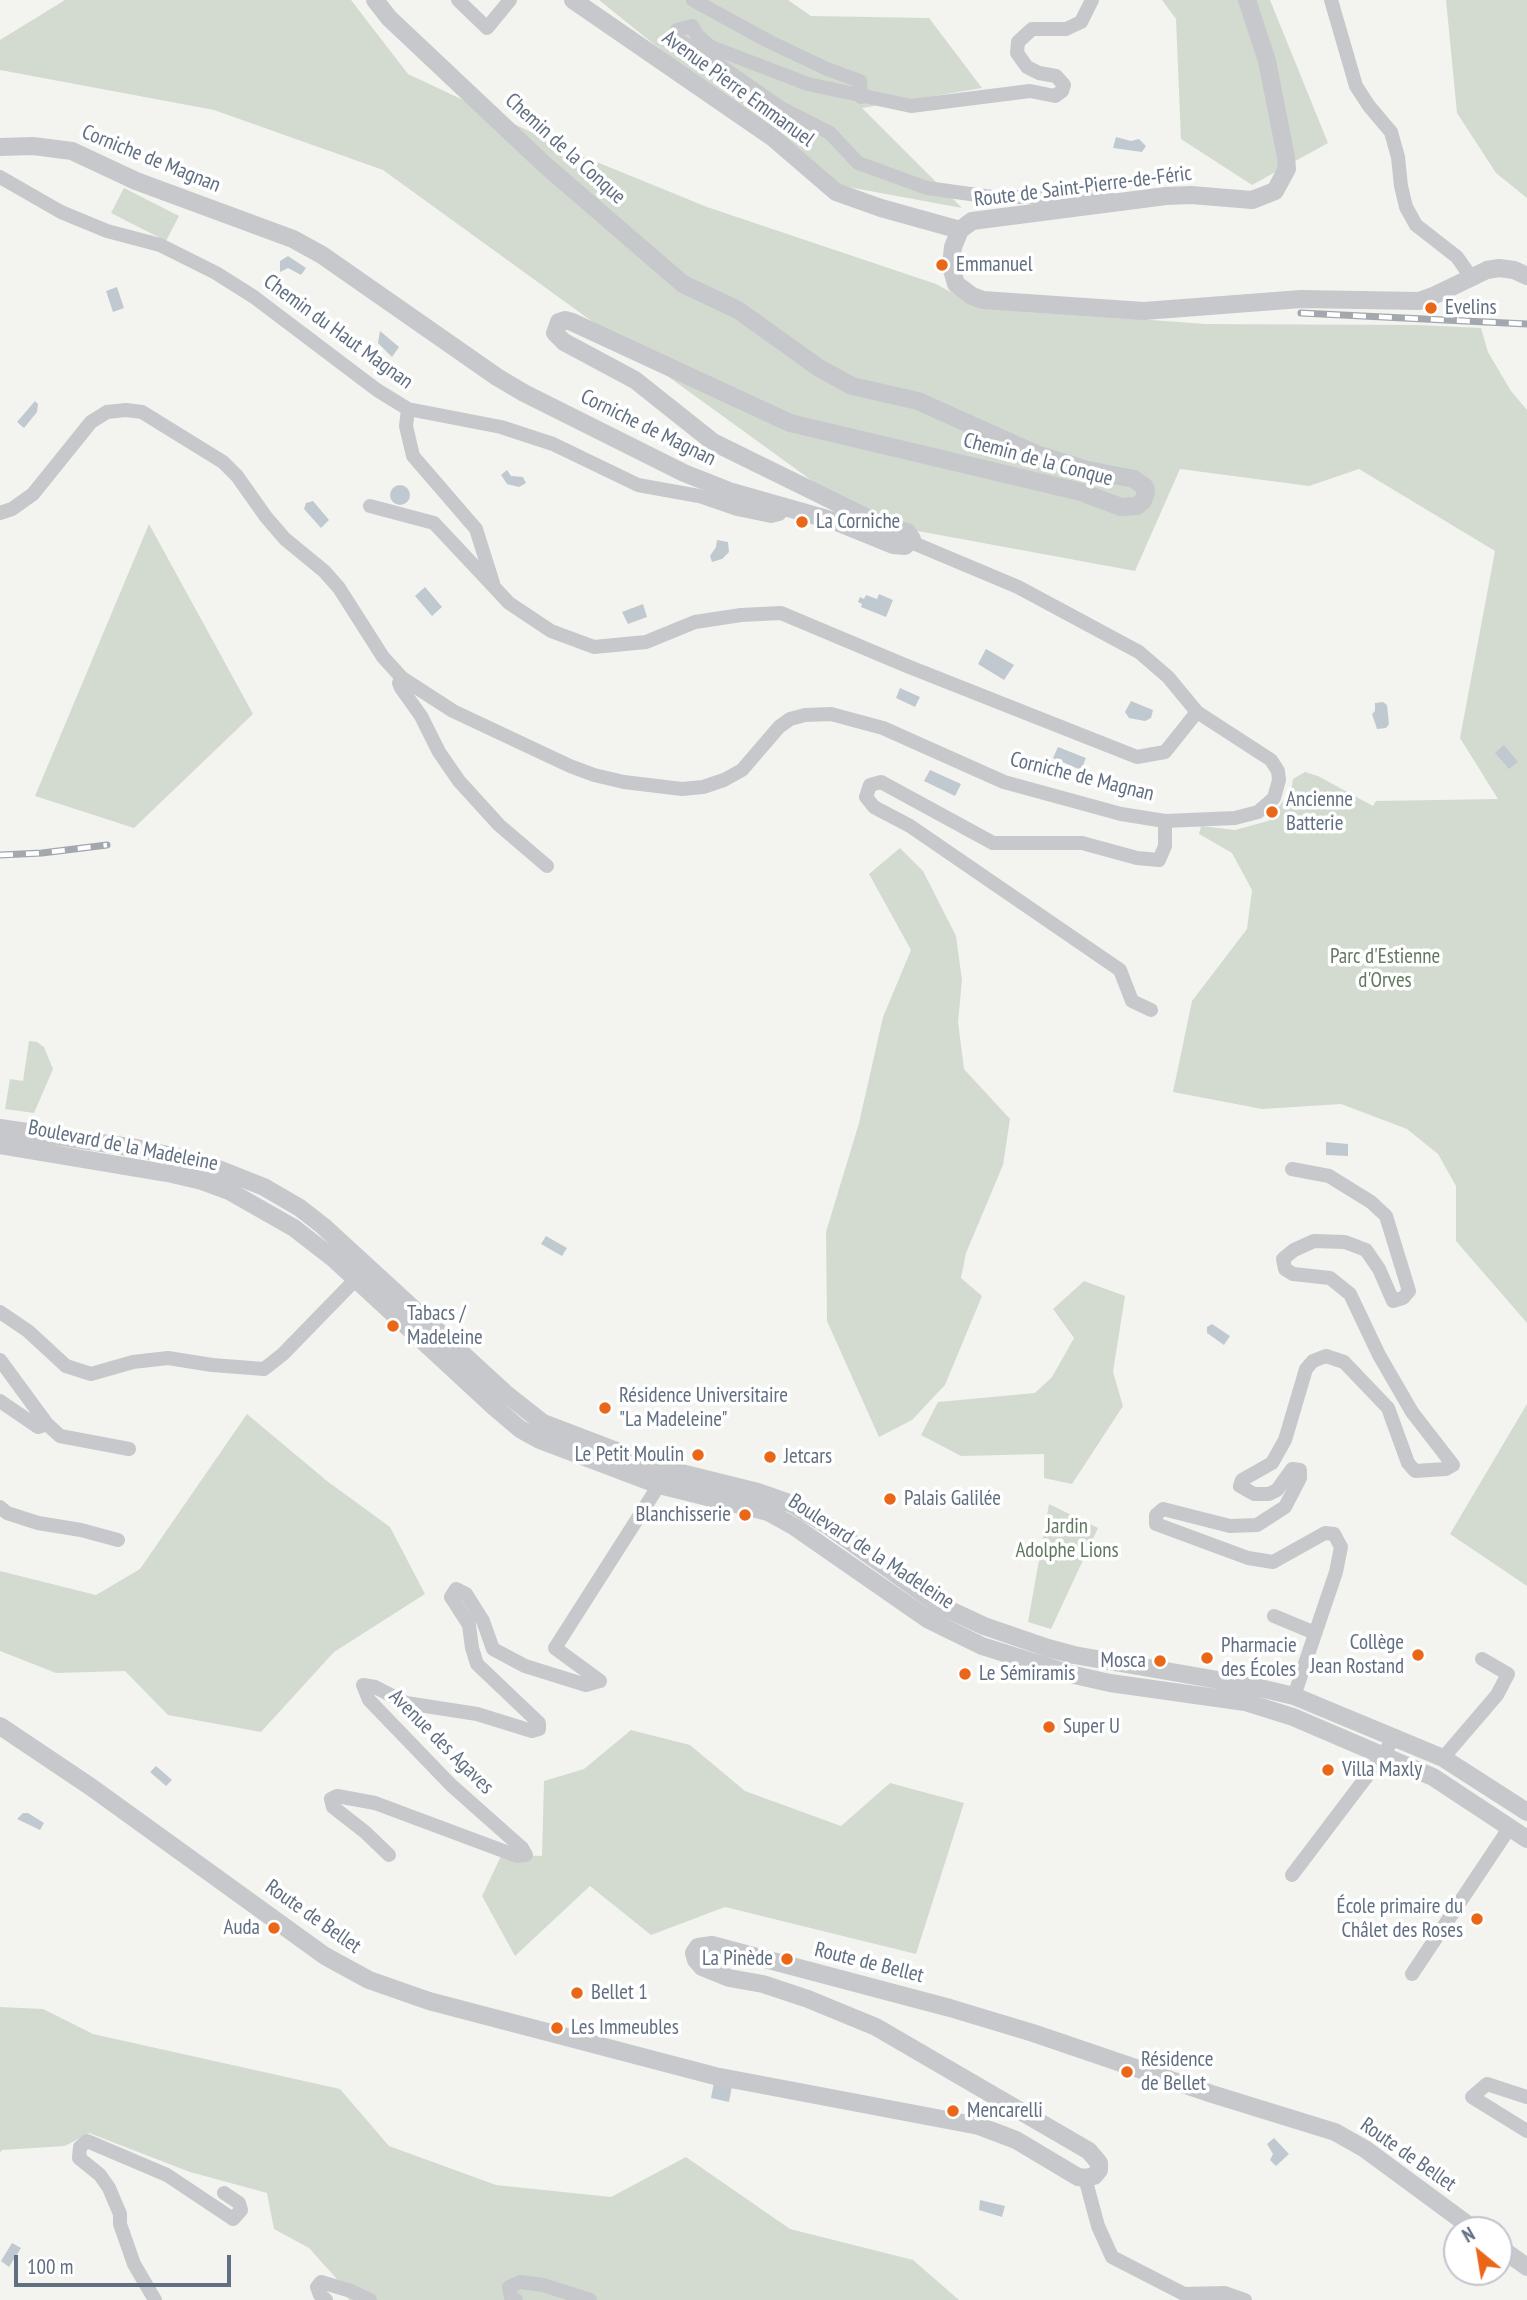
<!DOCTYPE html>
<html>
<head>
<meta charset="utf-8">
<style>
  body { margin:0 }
  #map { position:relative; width:1527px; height:2300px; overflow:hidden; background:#f3f4ef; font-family:"PT Sans Narrow",sans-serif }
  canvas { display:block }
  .north { position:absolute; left:1443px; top:2216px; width:70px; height:70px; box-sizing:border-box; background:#fff; border:2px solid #c0c5cd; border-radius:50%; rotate:330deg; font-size:19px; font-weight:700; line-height:28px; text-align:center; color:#616f82 }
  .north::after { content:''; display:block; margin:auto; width:24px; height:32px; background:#eb6718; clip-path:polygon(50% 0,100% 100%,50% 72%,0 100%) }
  .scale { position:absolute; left:14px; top:2255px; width:217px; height:32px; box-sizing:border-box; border:4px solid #616f82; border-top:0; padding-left:9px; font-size:21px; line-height:24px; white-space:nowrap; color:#616f82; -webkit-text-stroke:5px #fff; paint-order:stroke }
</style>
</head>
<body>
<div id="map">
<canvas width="1527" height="2300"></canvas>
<div class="north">N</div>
<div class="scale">100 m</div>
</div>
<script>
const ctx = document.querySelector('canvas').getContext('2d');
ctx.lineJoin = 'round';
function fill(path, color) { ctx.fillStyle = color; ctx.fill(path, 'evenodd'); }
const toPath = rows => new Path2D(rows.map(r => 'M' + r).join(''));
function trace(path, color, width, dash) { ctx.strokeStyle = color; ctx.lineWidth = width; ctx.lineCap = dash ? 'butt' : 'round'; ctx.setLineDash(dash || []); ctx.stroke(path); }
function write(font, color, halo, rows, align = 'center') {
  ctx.font = font + ' "PT Sans Narrow",sans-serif'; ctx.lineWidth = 7; ctx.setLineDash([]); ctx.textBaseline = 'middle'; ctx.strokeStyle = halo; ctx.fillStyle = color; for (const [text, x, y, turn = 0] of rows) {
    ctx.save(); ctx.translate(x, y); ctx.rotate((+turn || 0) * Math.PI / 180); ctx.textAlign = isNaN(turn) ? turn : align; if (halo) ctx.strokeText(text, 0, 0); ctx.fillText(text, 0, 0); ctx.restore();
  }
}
const green = toPath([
  [65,0,351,0,408,74,582,156,707,207,936,284,978,307,1205,324,1418,325,1481,328,1488,352,1511,391,1527,410,1527,1323,1456,1241,1456,1186,1438,1154,1407,1129,1341,1104,1262,1109,1173,1092,1192,1001,1247,929,1252,890,1232,853,1199,834,1201,826,1235,830,1268,821,1291,791,1293,779,1305,772,1318,776,1373,806,1376,801,1498,799,1460,738,1495,551,1359,469,1309,486,1180,469,1135,571,869,522,383,170,214,110,0,70,0,40],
  [599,0,788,0,811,16,929,18,982,88,862,108,962,208,837,185,718,96],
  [1162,0,1270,0,1328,143,1252,185,1181,139,1176,19],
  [1446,0,1527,0,1527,198,1496,173,1457,113],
  [124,188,179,216,166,241,111,213],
  [149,524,253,714,134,828,35,796],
  [900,848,923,871,956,936,962,980,958,1022,964,1069,1010,1119,1003,1165,966,1253,961,1278,982,1296,945,1385,912,1420,879,1437,827,1321,826,1232,859,1123,883,1017,911,950,869,874],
  [29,1041,37,1042,44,1047,53,1069,34,1113,5,1109,10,1079,23,1081],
  [1084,1281,1125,1296,1113,1372,1123,1406,1072,1484,1044,1478,1044,1454,961,1456,921,1435,938,1402,1035,1393,1052,1377,1074,1338,1053,1309],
  [1527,1404,1527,1586,1450,1534],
  [247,1414,327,1481,390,1527,425,1594,334,1652,261,1732,168,1715,125,1671,56,1673,0,1651,0,1571,96,1595,140,1569],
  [1049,1504,1098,1528,1051,1629,1028,1622],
  [631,1730,690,1745,745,1791,841,1826,890,1783,964,1803,916,1954,725,1907,651,1935,590,1886,515,1956,482,1896,502,1854,542,1856,544,1781,584,1769],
  [0,2007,43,2009,93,2034,340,2089,389,2146,496,2185,611,2197,686,2157,790,2229,913,2260,959,2300,349,2300,336,2278,309,2248,274,2229,267,2193,190,2172,89,2133,65,2146,2,2150,0,2153]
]);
const water = toPath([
  [1116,137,1131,141,1139,139,1146,146,1142,152,1113,148],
  [288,256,306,268,301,275,288,268,280,272,280,261],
  [117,287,124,308,113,312,106,291],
  [380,331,399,347,392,357,378,343],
  [35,401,38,404,37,412,24,428,17,422],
  [507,470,511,476,523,477,526,483,519,487,507,484,501,475],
  '390 495a10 10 0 1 1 20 0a10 10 0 1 1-20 0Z',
  [313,501,329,520,321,528,304,509,306,503],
  [717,540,728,542,729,552,722,559,712,562,710,556,716,547],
  [425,587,442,607,432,616,415,596],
  [879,594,893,600,886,617,861,607,862,604,858,602,860,597,864,599,866,595,877,599],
  [643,604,647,617,628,624,622,612],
  [986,649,1014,665,1004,680,978,664],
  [900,688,920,697,915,707,896,698],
  [1131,701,1153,710,1151,718,1145,721,1129,718,1125,712],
  [1383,702,1387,705,1389,724,1386,728,1377,729,1372,714,1375,711,1375,703],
  [1504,745,1518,762,1509,769,1495,753],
  [1058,747,1086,758,1081,770,1053,758],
  [930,770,961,784,955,796,924,781],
  [1326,1142,1348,1144,1348,1156,1326,1155],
  [546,1236,567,1248,562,1256,541,1244],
  [1212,1324,1230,1336,1224,1345,1207,1333,1207,1327],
  [156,1766,172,1780,166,1786,150,1772],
  [23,1813,28,1813,44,1823,40,1830,17,1819],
  [714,2082,732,2086,729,2102,711,2098],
  [1274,2138,1289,2154,1276,2166,1270,2160,1273,2154,1267,2144],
  [980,2200,1005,2206,1002,2217,979,2210],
  [12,2243,21,2248,9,2267,1,2261]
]);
const minor = toPath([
  [458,0,487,28,510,0],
  [693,0,768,41,827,69,860,81,861,97],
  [1092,0,1081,22,1066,29,1032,29,1018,42,1017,53,1027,67,1039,73,1056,76,1064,85,1062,91,1055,96,1030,91,911,106,808,84,711,47,697,35,692,26,677,30,678,40,699,51,781,108,830,133,858,163,927,188,992,197,1049,197,1093,192,1116,202],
  [1331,0,1356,86,1369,106,1391,132,1398,157,1401,186,1406,207,1416,225,1457,257,1471,277],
  [0,177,61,212,107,231,160,245,216,273,254,297,377,390,408,409,501,427,553,444,638,485,699,496,737,509,771,516,779,514,784,509],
  [408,409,406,426,413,456,476,529,493,583],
  [370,506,434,523,509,603,551,631,594,647,646,642,695,622,741,615,781,613,907,666,1137,757,1165,752,1197,712],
  [0,513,12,509,33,494,91,422,107,412,126,410,142,412,223,462,237,476,266,517,285,539,324,571,339,588,383,657,402,678,453,711,570,766,594,775,624,782,682,789,703,787,724,780,742,770,779,727,790,719,805,715,831,714,883,728,1004,782,1121,814,1165,821,1235,818,1258,812,1274,798,1279,780,1278,771,1271,760,1197,712,1168,677,1139,652,1018,587,911,542],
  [402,678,399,683,401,688,421,716,439,752,459,781,499,825,547,866],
  [1151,1010,1132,1001,1120,970,910,826,874,807,866,797,870,785,881,782,993,843,1082,843,1137,858,1159,860,1165,846,1165,821],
  [1292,1169,1329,1176,1371,1202,1386,1216,1409,1291,1403,1298,1393,1301,1379,1269,1366,1250,1345,1242,1314,1241,1294,1250,1283,1259,1285,1269,1293,1274,1330,1278,1350,1294,1379,1355,1412,1412,1453,1465,1446,1469,1415,1471,1408,1463,1388,1408,1344,1362,1326,1356,1313,1361,1306,1369,1285,1440,1272,1463,1242,1480,1240,1486,1254,1494,1269,1494,1277,1490,1292,1469,1300,1470,1300,1478,1285,1507,1257,1525,1230,1526,1163,1509,1156,1515,1156,1524,1248,1558,1273,1562,1325,1533,1334,1534,1341,1547,1336,1572,1294,1696],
  [0,1312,28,1331,66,1366,91,1374,133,1362,168,1358,212,1365,264,1369,283,1354,356,1279],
  [0,1360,47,1424,38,1427,0,1401],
  [47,1424,60,1436,129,1449],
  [0,1507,7,1513,38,1523,81,1530,118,1540],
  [1274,1616,1315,1633],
  [1443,1758,1497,1695,1508,1674,1482,1659],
  [389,1855,365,1832,333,1807,331,1799,337,1796,375,1803,517,1856,526,1855,522,1848,451,1785,369,1700,363,1685,375,1687,406,1703,477,1714,532,1731,539,1729,539,1723,477,1664,472,1648,469,1625,451,1597,456,1589,466,1594,483,1621,493,1649,525,1666,586,1685,600,1681,555,1648,659,1485],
  [1292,1875,1383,1755,1395,1736],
  [1412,1974,1510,1827],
  [1527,2097,1487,2084,1472,2097,1527,2131],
  [1085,2178,1098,2226,1112,2257,1184,2294,1225,2293,1245,2300],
  [155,2300,134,2264,120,2224,120,2214,109,2188,100,2175,79,2158,80,2147,87,2141,167,2175,233,2219,241,2210,239,2203,224,2193],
  [326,2300,320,2295,317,2287,321,2282,351,2291,370,2300],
  [516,2300,511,2297,509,2287,520,2282,543,2285,590,2300]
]);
const tertiary = toPath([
  [573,0,772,137,836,192,881,208,960,230],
  [1247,0,1267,61,1286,157,1287,169,1275,191,1252,200,1191,195,1166,196,972,221,960,230,953,247,951,266,956,284,972,296,983,300,1144,311,1301,299,1419,301,1433,296,1487,270,1499,268,1514,270,1527,276],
  [0,147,33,146,72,151,136,181,293,239,322,255,497,377,524,393,684,473,732,492,834,521,893,545,905,546,912,539,907,532,876,522,713,442,635,380,564,342,555,333,559,322,565,320,572,322,790,423,1081,492,1121,507,1137,506,1143,501,1146,492,1145,487,1134,479,1088,470,1036,454,918,401,852,386,819,368,738,310,683,284,545,165,389,18,375,0],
  [0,1128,136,1148,177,1157,211,1166,264,1187,300,1208,323,1226,505,1393,543,1423,661,1468,758,1492,792,1504,827,1525,939,1605,984,1626,1048,1648,1074,1655,1247,1685,1294,1696,1443,1758,1527,1812],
  [0,1145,172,1174,202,1181,229,1191,294,1228,334,1259,493,1406,520,1429,540,1440,659,1485,768,1512,795,1527,929,1620,982,1646,1074,1675,1110,1683,1245,1702,1293,1717,1433,1777,1527,1839],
  [0,1726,91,1787,325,1956,369,1980,429,2001,715,2076,979,2126,1016,2140,1078,2177,1085,2178,1094,2176,1099,2170,1099,2163,1089,2151,876,2027,808,1999,763,1984,729,1978,702,1967,696,1960,694,1953,698,1947,712,1945,950,2008,1033,2033,1212,2094,1335,2132,1365,2149,1475,2230],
  [1499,2247,1527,2267]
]);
const rail = toPath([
  [1301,313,1527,324],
  [0,855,42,853,107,845]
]);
const markers = [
  [942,265,7,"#eb6718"],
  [1431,308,7,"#eb6718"],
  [802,522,7,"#eb6718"],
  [1272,812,7,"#eb6718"],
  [393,1326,7,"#eb6718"],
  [605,1408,7,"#eb6718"],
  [698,1455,7,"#eb6718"],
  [770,1457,7,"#eb6718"],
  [890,1499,7,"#eb6718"],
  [745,1515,7,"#eb6718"],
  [1418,1655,7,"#eb6718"],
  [1207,1658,7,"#eb6718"],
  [1160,1661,7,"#eb6718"],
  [965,1674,7,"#eb6718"],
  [1049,1727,7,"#eb6718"],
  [1328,1770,7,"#eb6718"],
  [1477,1919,7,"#eb6718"],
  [274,1928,7,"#eb6718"],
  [787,1959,7,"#eb6718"],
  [577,1993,7,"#eb6718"],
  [557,2028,7,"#eb6718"],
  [1127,2072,7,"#eb6718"],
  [953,2111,7,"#eb6718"]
];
const streetNames = [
  ["Avenue Pierre Emmanuel",738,89,36],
  ["Chemin de la Conque",565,149,42],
  ["Corniche de Magnan",151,159,22],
  ["Route de Saint-Pierre-de-Féric",1083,187,-7],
  ["Chemin du Haut Magnan",338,332,36],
  ["Corniche de Magnan",648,428,26],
  ["Chemin de la Conque",1038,460,15],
  ["Corniche de Magnan",1082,777,14],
  ["Boulevard de la Madeleine",123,1146,11],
  ["Boulevard de la Madeleine",871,1552,33],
  ["Avenue des Agaves",441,1742,45],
  ["Route de Bellet",313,1917,35],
  ["Route de Bellet",869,1963,14],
  ["Route de Bellet",1408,2155,35]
];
const poiNames = [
  ["Emmanuel",956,265],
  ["Evelins",1445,308],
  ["La Corniche",816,522],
  ["Ancienne",1286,800],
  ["Batterie",1286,824],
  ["Tabacs /",407,1314],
  ["Madeleine",407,1338],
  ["Résidence Universitaire",619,1396],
  ["\"La Madeleine\"",619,1420],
  ["Le Petit Moulin",684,1455,"right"],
  ["Jetcars",784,1457],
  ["Palais Galilée",904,1499],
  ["Blanchisserie",731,1515,"right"],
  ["Collège",1404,1643,"right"],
  ["Jean Rostand",1404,1667,"right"],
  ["Pharmacie",1221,1646],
  ["des Écoles",1221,1670],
  ["Mosca",1146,1661,"right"],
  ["Le Sémiramis",979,1674],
  ["Super U",1063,1727],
  ["Villa Maxly",1342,1770],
  ["École primaire du",1463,1907,"right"],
  ["Châlet des Roses",1463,1931,"right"],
  ["Auda",260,1928,"right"],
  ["La Pinède",773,1959,"right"],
  ["Bellet 1",591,1993],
  ["Les Immeubles",571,2028],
  ["Résidence",1141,2060],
  ["de Bellet",1141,2084],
  ["Mencarelli",967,2111]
];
const parkNames = [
  ["Parc d'Estienne",1385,957],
  ["d'Orves",1385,981],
  ["Jardin",1067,1527],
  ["Adolphe Lions",1067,1551]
];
fill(green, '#d3dbd0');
fill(water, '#c0c9d0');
trace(minor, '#c6c8cc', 14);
trace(tertiary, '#c6c8cc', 18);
trace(rail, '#a3a8ae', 7);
trace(rail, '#fff', 4.5, [13]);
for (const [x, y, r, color] of markers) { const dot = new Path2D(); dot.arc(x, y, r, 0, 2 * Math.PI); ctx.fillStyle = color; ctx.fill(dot); trace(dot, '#fff', 2.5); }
write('21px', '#616f82', '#fff', streetNames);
write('21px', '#616f82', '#fff', poiNames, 'left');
write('21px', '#627960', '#fff', parkNames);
</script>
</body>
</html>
